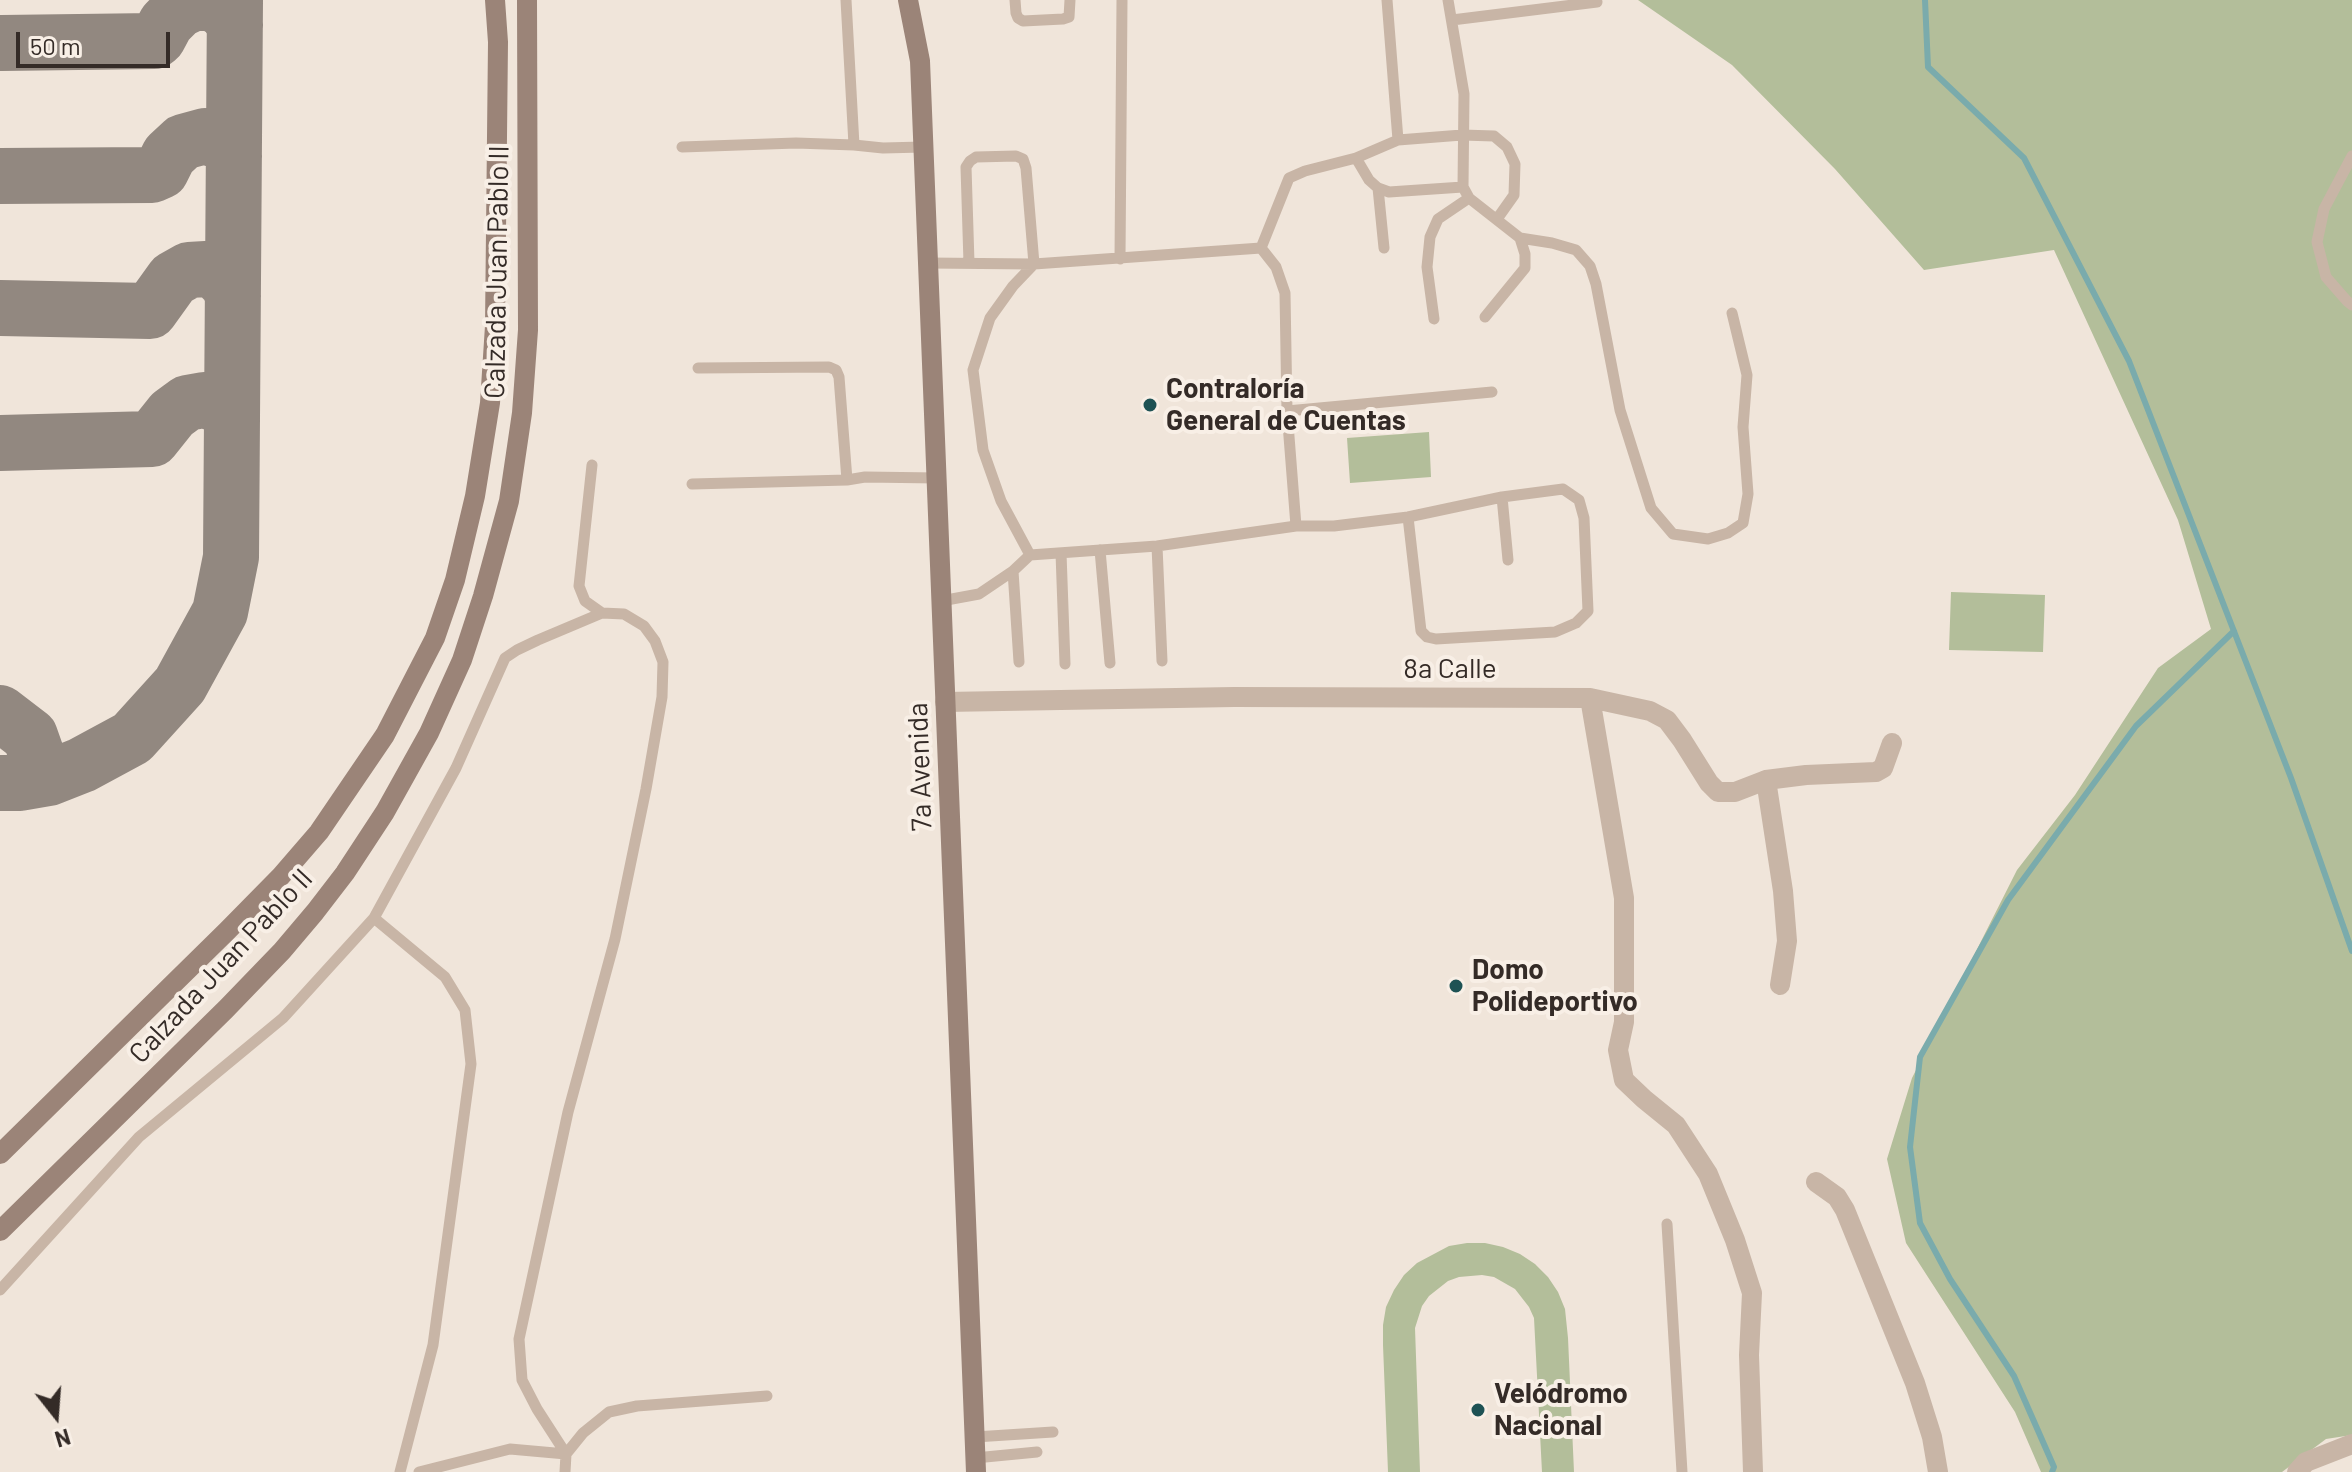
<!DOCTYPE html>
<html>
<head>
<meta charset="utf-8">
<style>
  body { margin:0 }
  #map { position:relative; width:2352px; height:1472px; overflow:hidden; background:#f0e5da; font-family:Barlow,sans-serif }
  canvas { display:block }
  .north { position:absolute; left:16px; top:1376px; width:80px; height:80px; -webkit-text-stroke:6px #f8efe6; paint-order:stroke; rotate:163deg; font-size:22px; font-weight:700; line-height:32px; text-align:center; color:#342b27 }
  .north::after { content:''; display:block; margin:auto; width:28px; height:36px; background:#342b27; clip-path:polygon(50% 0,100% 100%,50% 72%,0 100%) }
  .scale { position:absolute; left:16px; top:32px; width:154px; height:36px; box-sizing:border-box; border:4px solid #342b27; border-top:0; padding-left:10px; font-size:24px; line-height:28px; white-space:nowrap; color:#342b27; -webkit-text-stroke:6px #f8efe6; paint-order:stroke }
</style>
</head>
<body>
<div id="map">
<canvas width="2352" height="1472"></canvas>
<div class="north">N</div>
<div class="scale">50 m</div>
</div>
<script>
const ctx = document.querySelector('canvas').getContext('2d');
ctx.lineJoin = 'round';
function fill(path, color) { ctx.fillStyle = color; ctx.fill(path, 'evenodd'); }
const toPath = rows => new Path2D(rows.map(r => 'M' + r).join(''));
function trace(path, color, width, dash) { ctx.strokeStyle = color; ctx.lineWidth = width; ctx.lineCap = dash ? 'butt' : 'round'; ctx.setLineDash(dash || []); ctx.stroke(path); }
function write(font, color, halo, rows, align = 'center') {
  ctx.font = font + ' Barlow,sans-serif'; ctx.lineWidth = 8; ctx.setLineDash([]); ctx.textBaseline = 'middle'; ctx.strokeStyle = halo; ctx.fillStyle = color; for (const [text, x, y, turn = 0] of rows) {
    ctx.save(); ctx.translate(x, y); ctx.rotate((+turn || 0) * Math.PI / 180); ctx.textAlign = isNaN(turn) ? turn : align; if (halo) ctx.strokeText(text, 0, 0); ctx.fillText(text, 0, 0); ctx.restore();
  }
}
const green = toPath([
  [1638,0,2352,0,2352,1435,2326,1439,2282,1472,2041,1472,2015,1412,1906,1243,1887,1159,1912,1078,2017,870,2075,795,2158,668,2211,629,2178,520,2054,250,1924,270,1835,169,1732,65],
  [1429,432,1431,477,1350,483,1347,438],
  [1951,592,2045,595,2043,652,1949,650],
  [1467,1243,1485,1243,1503,1247,1520,1254,1535,1264,1548,1277,1558,1292,1565,1309,1568,1338,1574,1472,1542,1472,1534,1318,1529,1307,1515,1289,1494,1277,1482,1275,1459,1277,1448,1281,1429,1296,1422,1306,1415,1328,1420,1472,1388,1472,1383,1345,1383,1325,1386,1307,1394,1290,1404,1275,1417,1263,1449,1246]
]);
const stream = toPath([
  [1925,0,1928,67,2024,158,2129,361,2291,778,2352,951],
  [2052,1472,2054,1467,2014,1376,1950,1279,1920,1223,1910,1147,1920,1057,2008,900,2136,726,2234,631]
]);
const taxiway = toPath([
  [2,43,154,41,158,38,166,23,179,10,194,3,213,3,226,12,235,25],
  [0,176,152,175,161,171,169,155,183,142,205,136,222,142,234,156],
  [0,308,150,311,173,279,189,270,206,269,218,274,228,284,233,296],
  [0,443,152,439,172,414,187,403,204,400,220,405,232,417],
  [0,713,30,736,36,753,35,767,28,777,20,783],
  [0,783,20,783,49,778,82,765,132,738,180,685,220,612,231,557,235,0]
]);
const lane = toPath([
  [846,0,854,145],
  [1015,0,1016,13,1018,18,1023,21,1063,19,1069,17,1070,0],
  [1387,0,1398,140],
  [1448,0,1464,94,1463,187],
  [1452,20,1597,2],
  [682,147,796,143,854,145,883,148,923,147],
  [2352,156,2324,209,2317,242,2326,277,2347,301,2352,305],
  [1356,158,1369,180,1378,188,1389,192,1463,187,1469,198,1520,238,1552,243,1576,250,1590,266,1596,284,1620,410,1651,508,1673,534,1708,539,1728,533,1743,523,1748,494,1743,427,1747,375,1732,313],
  [1378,188,1384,248],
  [1261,248,1289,178,1305,171,1356,158,1398,140,1462,135,1494,136,1507,147,1515,164,1514,195,1497,219],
  [1261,248,1276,267,1285,293,1287,411,1296,526],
  [1120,259,1122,0],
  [928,263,1034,264,1261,248],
  [969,263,966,167,970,161,976,157,1016,156,1023,159,1026,168,1034,264,1013,286,990,318,973,370,983,450,1001,501,1030,555],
  [1485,317,1525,268,1525,254,1520,238],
  [1434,319,1427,267,1430,237,1438,219,1469,198],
  [698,368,829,367,836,370,839,377,847,480],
  [1287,411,1492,392],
  [692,484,847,480,865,477,937,478],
  [1502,497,1508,560],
  [1157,546,1162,661],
  [1100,550,1110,663],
  [1061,553,1065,664],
  [1013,571,1019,662],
  [941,601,979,594,1013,571,1030,555,1157,546,1296,526,1334,526,1408,517,1502,497,1563,489,1579,500,1584,518,1588,611,1576,623,1555,632,1436,639,1427,637,1421,631,1408,517],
  [374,918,445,977,465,1010,471,1064,433,1345,400,1472],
  [1667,1224,1682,1472],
  [0,1290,139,1137,283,1018,374,918,456,768,505,658,517,650,538,640,602,613],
  [975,1437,1053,1432],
  [975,1458,1037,1452],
  [419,1472,510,1449,566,1454,583,1433,609,1412,637,1406,767,1396],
  [565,1472,566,1454,537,1409,522,1380,519,1339,568,1112,615,939,646,789,662,697,663,662,655,641,644,626,624,614,602,613,585,601,579,586,592,465]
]);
const street = toPath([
  [1590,698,1624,898,1624,1022,1618,1050,1624,1080,1644,1099,1676,1125,1708,1174,1735,1240,1752,1293,1749,1355,1753,1472],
  [945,702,1234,697,1590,698,1650,711,1667,720,1682,740,1709,783,1718,792,1735,792,1766,780,1806,775,1876,772,1883,768,1892,743],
  [1766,780,1783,891,1787,941,1780,985],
  [1816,1182,1837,1197,1845,1210,1915,1383,1932,1437,1938,1472],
  [2297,1472,2306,1462,2352,1444]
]);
const secondary = toPath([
  [908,0,920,61,976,1472],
  [0,1154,227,931,281,876,319,832,385,735,435,638,455,580,475,496,490,403,495,326,498,42,495,0],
  [0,1231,226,1009,282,951,315,912,345,873,385,812,429,733,462,660,483,596,509,501,522,413,528,330,527,0]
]);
const markers = [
  [1150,405,8,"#1e5254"],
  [1456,986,8,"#1e5254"],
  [1478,1410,8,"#1e5254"]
];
const streetNames = [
  ["Calzada Juan Pablo II",497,272,-89],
  ["8a Calle",1450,669],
  ["7a Avenida",920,767,-92],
  ["Calzada Juan Pablo II",221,966,-47]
];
const poiNames = [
  ["Contraloría",1166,389],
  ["General de Cuentas",1166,421],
  ["Domo",1472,970],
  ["Polideportivo",1472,1002],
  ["Velódromo",1494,1394],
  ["Nacional",1494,1426]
];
fill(green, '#b3be9a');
trace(stream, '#7aabac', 6);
trace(taxiway, '#928880', 56);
trace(lane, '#c8b5a6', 11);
trace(street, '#c8b5a6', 20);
trace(secondary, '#9b8478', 20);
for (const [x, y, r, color] of markers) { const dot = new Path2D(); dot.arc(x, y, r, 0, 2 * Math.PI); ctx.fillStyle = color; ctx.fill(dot); trace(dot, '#f8efe6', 3); }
write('28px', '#342b27', '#f8efe6', streetNames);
write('bold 28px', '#342b27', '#f8efe6', poiNames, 'left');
</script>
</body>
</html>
